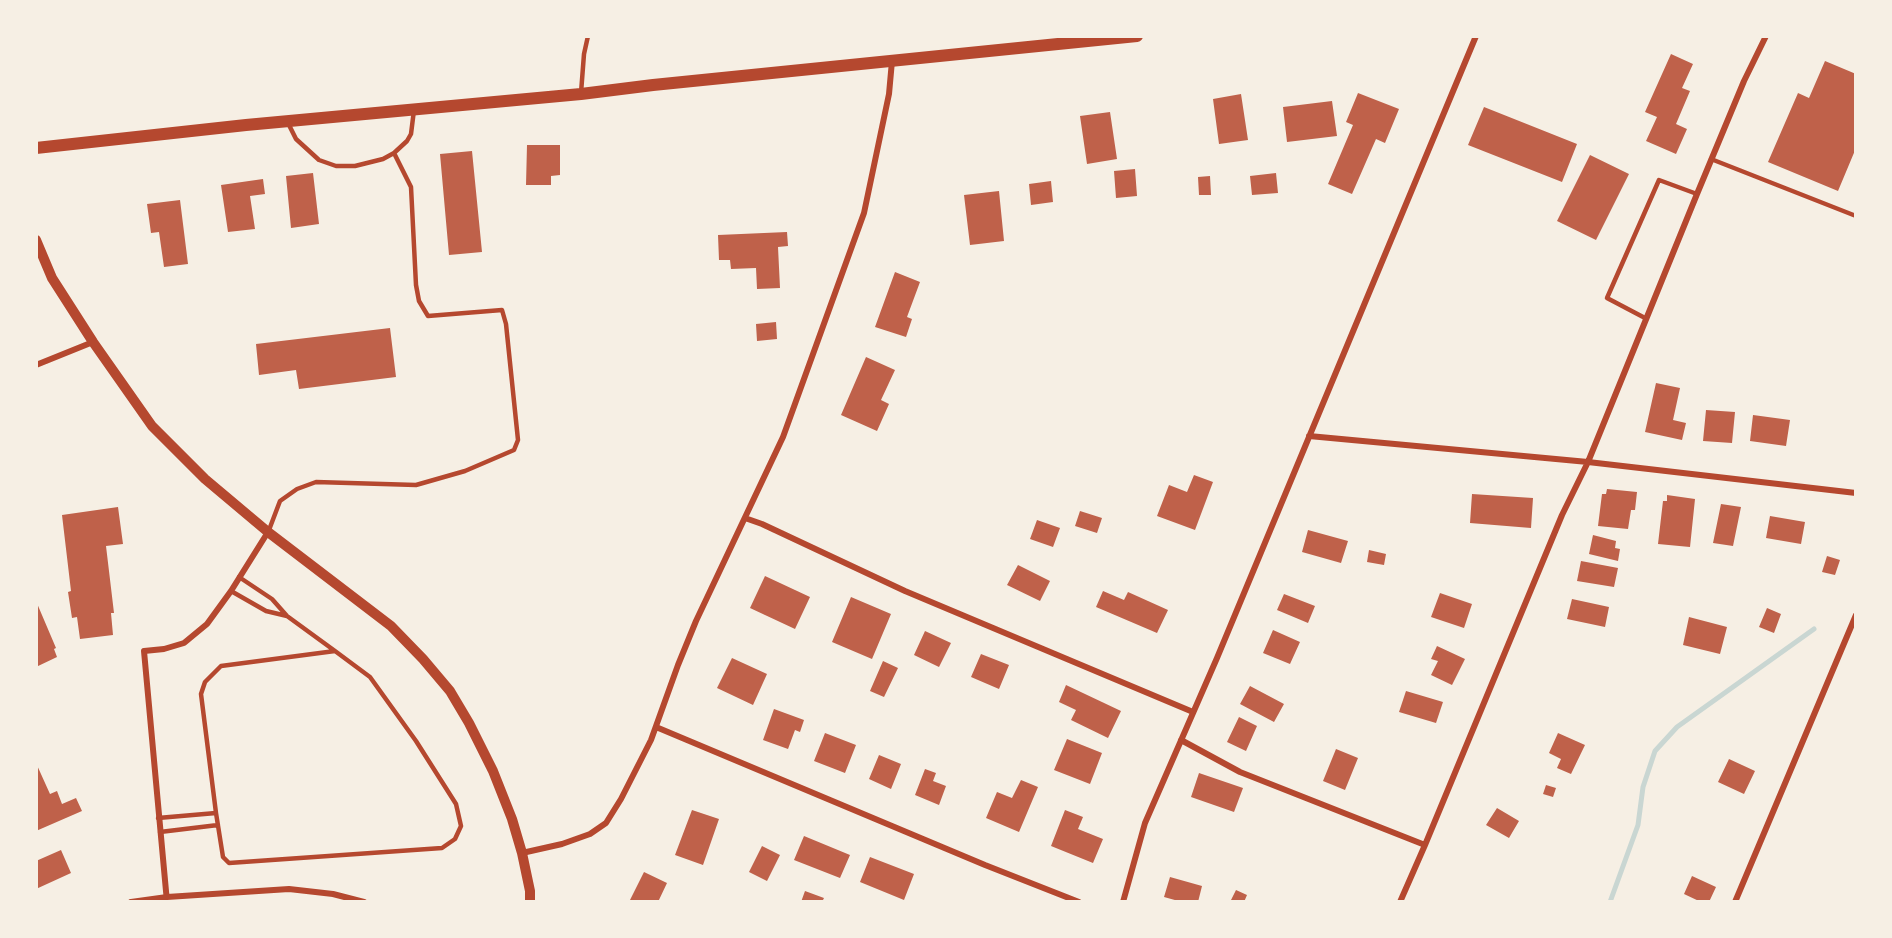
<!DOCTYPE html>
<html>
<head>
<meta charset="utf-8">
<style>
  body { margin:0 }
  #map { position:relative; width:1892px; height:938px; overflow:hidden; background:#f6efe4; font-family:"Titillium Web",sans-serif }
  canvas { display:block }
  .frame { position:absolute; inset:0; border:38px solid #f6efe4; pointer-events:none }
</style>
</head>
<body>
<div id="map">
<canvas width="1892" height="938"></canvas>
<div class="frame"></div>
</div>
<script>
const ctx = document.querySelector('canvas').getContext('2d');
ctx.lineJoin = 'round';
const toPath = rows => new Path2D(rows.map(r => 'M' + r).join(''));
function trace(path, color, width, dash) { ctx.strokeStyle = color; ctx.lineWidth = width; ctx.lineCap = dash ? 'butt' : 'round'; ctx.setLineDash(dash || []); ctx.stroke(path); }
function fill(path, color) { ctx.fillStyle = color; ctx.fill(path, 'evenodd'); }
const stream = toPath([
  [1610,902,1638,825,1643,787,1655,751,1677,727,1814,629]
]);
const building = toPath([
  [1671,54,1693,64,1682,88,1690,91,1676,124,1687,129,1676,154,1646,141,1657,117,1645,112],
  [1825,61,1856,74,1856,113,1854,116,1856,117,1856,148,1838,191,1768,162,1798,93,1809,98],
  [1358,93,1399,109,1385,143,1376,139,1352,194,1328,184,1353,125,1346,122],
  [1241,94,1248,140,1219,144,1213,99],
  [1332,101,1337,136,1287,142,1283,107],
  [1484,107,1577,144,1562,182,1468,145],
  [1110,112,1117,159,1087,164,1080,116],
  [527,145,560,145,560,175,551,176,551,185,526,185],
  [472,151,482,252,449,255,440,154],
  [1590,155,1629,174,1596,240,1557,221],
  [1135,169,1137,196,1116,198,1114,171],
  [313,173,319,224,291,228,286,176],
  [1276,173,1278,193,1252,195,1250,176],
  [1210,176,1211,195,1199,195,1198,177],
  [263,179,265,194,250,196,255,229,228,232,221,185],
  [1051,181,1053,202,1031,205,1029,184],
  [999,191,1004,241,970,245,964,195],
  [180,200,188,264,164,267,159,232,151,233,147,204],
  [787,232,788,246,778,247,780,288,757,289,756,268,731,269,730,260,719,260,718,235],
  [895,272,920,282,907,317,912,319,906,337,875,327],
  [776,322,777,339,757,341,756,324],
  [390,328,396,377,299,389,296,370,259,375,256,344],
  [866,357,895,370,881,400,889,404,877,431,841,415],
  [1656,383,1680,388,1673,420,1686,423,1682,440,1645,432],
  [1706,410,1735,412,1732,443,1703,441],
  [1753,415,1790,420,1786,446,1750,441],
  [1194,475,1213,482,1195,530,1157,516,1169,485,1187,492],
  [1607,489,1637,492,1635,510,1631,510,1628,529,1598,526,1602,494,1606,494],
  [1472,494,1533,498,1531,528,1470,523],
  [1667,495,1695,499,1690,547,1658,544,1663,501,1667,501],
  [1721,504,1741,507,1733,546,1713,543],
  [118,507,123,544,106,546,114,613,111,613,113,635,80,639,77,617,72,618,68,592,71,591,62,515],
  [1080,511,1102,518,1097,533,1075,526],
  [1770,516,1805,522,1801,544,1766,538],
  [1037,520,1060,528,1053,547,1030,539],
  [1308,530,1348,541,1341,563,1302,552],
  [1593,535,1616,541,1615,548,1620,549,1618,561,1589,554],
  [1369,550,1386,554,1384,565,1367,562],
  [1827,556,1840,560,1835,575,1822,572],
  [1581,561,1618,568,1614,587,1577,581],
  [1018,565,1050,581,1040,601,1007,585],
  [765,576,810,597,795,629,750,608],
  [1103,591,1124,600,1128,592,1168,610,1157,633,1096,607],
  [1440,593,1472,604,1464,628,1431,617],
  [1284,594,1315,606,1308,623,1277,610],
  [851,597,891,614,872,659,832,642],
  [1572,599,1609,607,1605,627,1567,619],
  [36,601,56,648,54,649,57,657,36,667],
  [1767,608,1781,614,1774,633,1759,627],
  [1689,617,1727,627,1720,654,1683,645],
  [1273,630,1300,642,1290,664,1263,653],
  [925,631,951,643,939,667,914,655],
  [1437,646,1465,659,1452,685,1431,675,1438,661,1431,659],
  [981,654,1009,665,999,689,971,677],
  [732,658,767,674,753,705,717,688],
  [883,661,898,668,884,697,870,691],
  [1066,685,1121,711,1108,738,1071,720,1076,710,1059,702],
  [1250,686,1284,704,1274,722,1240,704],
  [1406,691,1443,702,1436,723,1399,712],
  [774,709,804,720,800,732,795,730,788,749,763,740],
  [1239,717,1257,726,1246,751,1227,742],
  [825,733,856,745,845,773,814,761],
  [1558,733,1585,745,1571,774,1557,768,1561,759,1549,753],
  [1067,739,1102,753,1090,784,1054,770],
  [1336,749,1358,758,1345,790,1323,781],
  [879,755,901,764,891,789,869,779],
  [1729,759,1755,771,1744,794,1718,782],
  [36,763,50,794,57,791,62,804,76,798,82,811,36,831],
  [925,769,936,773,933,781,946,786,939,805,915,795],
  [1199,773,1243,788,1234,812,1191,797],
  [1021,780,1038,787,1019,832,986,818,997,792,1012,798],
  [1546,785,1556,788,1553,797,1543,794],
  [1497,808,1519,821,1509,838,1486,825],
  [692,810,719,819,703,865,675,855],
  [1065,810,1083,817,1078,829,1103,839,1093,863,1051,846],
  [804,836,850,855,840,878,794,860],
  [762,846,780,855,767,881,749,872],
  [61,850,71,873,36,889,36,861],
  [870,857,914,874,904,900,860,882],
  [644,872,667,883,658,902,629,902],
  [1692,876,1716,887,1709,902,1701,902,1684,894],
  [1170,877,1202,886,1198,902,1182,902,1164,897],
  [1236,890,1247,895,1244,902,1230,902],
  [805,891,824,898,822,902,801,902]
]);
const service = toPath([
  [581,93,584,54,588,36],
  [288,123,296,139,319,160,336,166,355,166,383,159,394,153,407,141,411,134,414,110],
  [1711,159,1856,216],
  [1645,318,1607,298,1659,180,1697,194],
  [269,530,280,501,297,489,316,482,416,485,465,471,514,450,518,440,506,324,502,310,428,316,419,301,416,285,411,187,394,153],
  [239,577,272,599,287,616,335,651,370,677,416,741,456,804,461,826,455,839,442,848,229,863,223,857,216,813,201,694,205,682,221,666,335,651],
  [231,591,266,611,287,616],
  [158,818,216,813],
  [160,832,218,825]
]);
const minor = toPath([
  [36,365,93,342],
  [1309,436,1588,462,1856,493],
  [745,518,762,524,905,591,1193,712],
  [656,727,985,865,1079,902],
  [1181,740,1240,772,1425,845],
  [522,853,562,844,590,834,606,823,621,799,651,740,678,665,696,621,783,437,864,213,889,94,892,61],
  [131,902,167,897,289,889,333,894,364,902],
  [167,902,144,651,164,649,184,643,207,624,231,591,268,532],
  [1123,902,1145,823,1217,658,1476,36],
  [1400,902,1425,845,1562,515,1588,462,1697,194,1744,81,1766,36],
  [1735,902,1856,615]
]);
const tertiary = toPath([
  [36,240,52,278,93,342,152,426,205,479,268,532,391,626,423,659,450,691,469,723,493,771,512,819,522,853,530,891,530,902]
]);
const secondary = toPath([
  [36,148,246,125,581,94,653,85,1137,36]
]);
trace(stream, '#c9d6d2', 5);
fill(building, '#bf614a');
trace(service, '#b5482f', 4.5);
trace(minor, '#b5482f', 6);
trace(tertiary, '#b5482f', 10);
trace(secondary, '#b5482f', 12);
</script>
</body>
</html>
